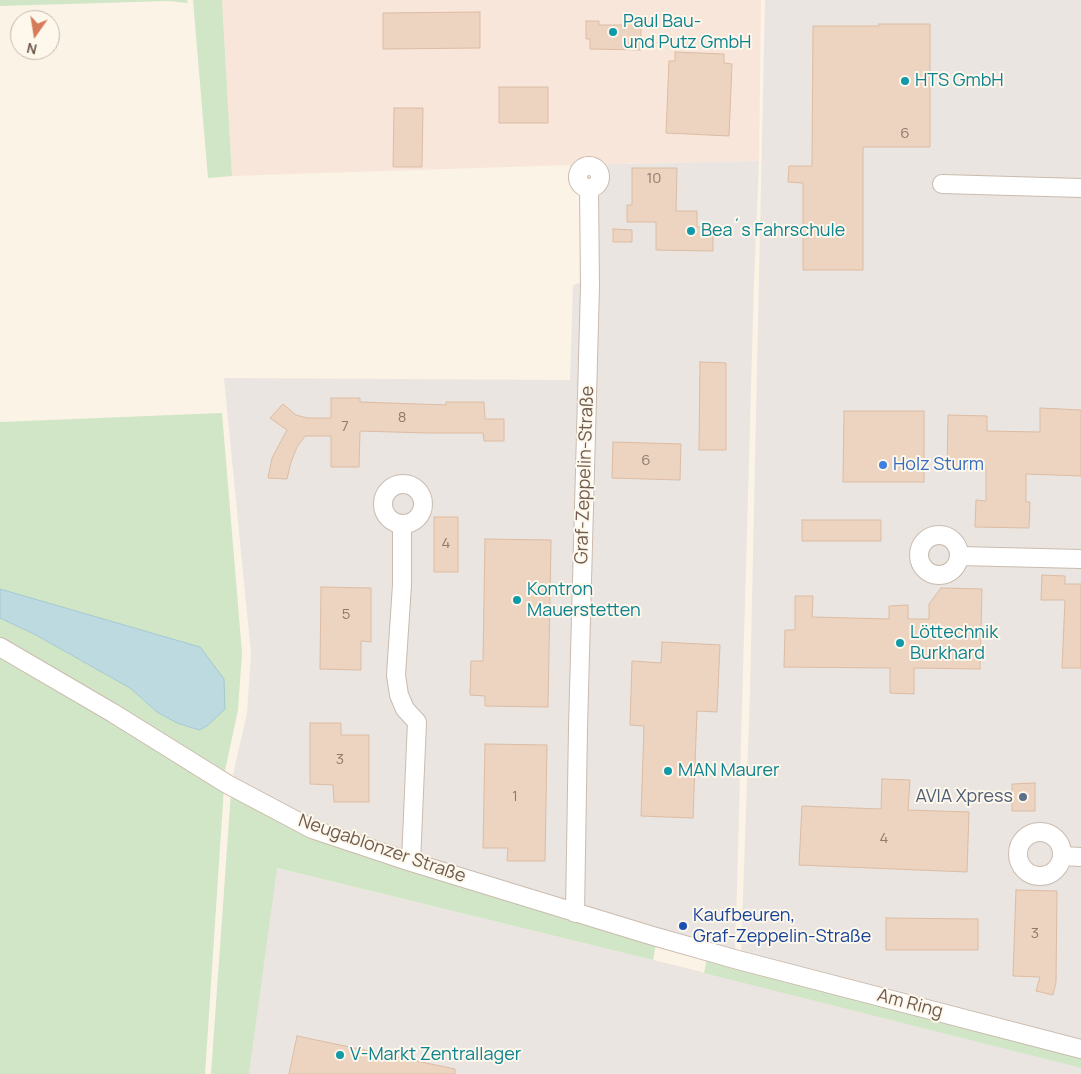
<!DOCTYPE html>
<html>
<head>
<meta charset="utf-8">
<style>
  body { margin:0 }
  #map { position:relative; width:1081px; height:1074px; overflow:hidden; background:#faf3e6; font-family:Manrope,sans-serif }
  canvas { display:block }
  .north { position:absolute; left:10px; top:10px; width:50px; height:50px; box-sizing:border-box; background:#fdf7ec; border:1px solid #c5b9ad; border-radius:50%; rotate:193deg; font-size:14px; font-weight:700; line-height:20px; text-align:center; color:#705c4e }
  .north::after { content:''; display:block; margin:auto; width:18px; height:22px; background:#d67b59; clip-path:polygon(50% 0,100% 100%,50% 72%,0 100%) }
</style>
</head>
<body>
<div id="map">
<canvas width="1081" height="1074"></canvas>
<div class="north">N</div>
</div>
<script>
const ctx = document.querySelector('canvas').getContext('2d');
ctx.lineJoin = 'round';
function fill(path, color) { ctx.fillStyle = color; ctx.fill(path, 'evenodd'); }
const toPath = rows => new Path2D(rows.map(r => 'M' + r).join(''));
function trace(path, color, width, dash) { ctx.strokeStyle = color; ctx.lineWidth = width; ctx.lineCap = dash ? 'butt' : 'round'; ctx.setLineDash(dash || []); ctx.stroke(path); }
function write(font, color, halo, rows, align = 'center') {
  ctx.font = font + ' Manrope,sans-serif'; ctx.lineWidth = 4; ctx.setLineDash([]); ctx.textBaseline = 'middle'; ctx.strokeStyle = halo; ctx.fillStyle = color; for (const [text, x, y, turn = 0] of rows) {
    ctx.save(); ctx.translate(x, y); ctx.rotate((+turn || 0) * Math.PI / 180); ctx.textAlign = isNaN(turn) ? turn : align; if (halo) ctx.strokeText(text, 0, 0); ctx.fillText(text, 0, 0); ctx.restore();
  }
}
const commercial = toPath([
  [222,0,761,0,759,161,570,165,232,176]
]);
const industrial = toPath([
  [765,0,1081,0,1081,1045,741,956,750,693],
  [759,161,754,282,735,955,314,823,232,779,247,713,251,654,224,378,570,380,573,285,586,281,587,193,570,184,570,165],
  [276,868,682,967,1081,1068,1081,1074,249,1074]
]);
const green = toPath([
  [0,0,187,0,188,3,168,1,0,6],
  [193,0,222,0,232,176,208,178],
  [222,413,242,653,238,710,224,775,0,641,0,618,36,635,130,688,157,712,177,723,198,730,207,726,200,647,0,589,0,422],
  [0,652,224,787,205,1074,0,1074],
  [231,792,656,944,653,960,277,868,249,1074,211,1074],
  [707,959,1081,1053,1081,1068,704,973]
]);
const water = toPath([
  [0,589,200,647,224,679,225,709,207,726,199,730,177,723,157,712,130,688,36,635,0,618,0,589]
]);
const building = toPath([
  [480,12,480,48,383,49,383,13,480,12],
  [586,21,599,21,599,25,625,25,625,21,641,21,641,50,590,49,590,39,586,39,586,21],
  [879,24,930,24,930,147,863,147,863,270,803,270,803,183,788,182,789,166,812,166,813,26,879,26,879,24],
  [675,52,724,54,724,63,732,64,729,136,666,133,669,61,675,61,675,52],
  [499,87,548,87,548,123,499,123,499,87],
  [394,108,423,108,422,167,393,167,394,108],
  [632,168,677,168,676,211,697,211,697,227,713,227,713,251,656,250,656,222,627,222,627,205,632,205,632,168],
  [613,229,632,230,632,242,613,242,613,229],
  [700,362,726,363,726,450,699,450,700,362],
  [331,398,360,398,360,402,446,405,446,402,484,402,485,419,504,419,504,441,484,441,483,433,427,433,360,431,359,467,331,467,331,436,305,436,297,447,291,462,287,479,268,478,272,458,287,430,270,418,283,404,296,415,307,418,331,418,331,398],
  [1040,408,1081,410,1081,476,1026,474,1026,502,1030,502,1029,528,975,527,976,500,986,501,986,468,947,467,948,415,987,416,987,431,1040,432,1040,408],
  [844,411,924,411,924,482,843,482,844,411],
  [613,442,681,444,680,480,612,478,613,442],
  [434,517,458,517,458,572,434,572,434,517],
  [802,520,881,520,881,541,802,541,802,520],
  [485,539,551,540,548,707,485,706,485,696,470,695,471,661,483,661,485,539],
  [1042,575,1065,576,1065,584,1081,584,1081,668,1062,668,1065,600,1041,600,1042,575],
  [321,587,371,588,371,642,361,641,361,670,320,669,321,587],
  [941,588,982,589,980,669,914,668,914,694,890,693,890,668,784,667,785,630,795,630,795,596,813,596,812,617,889,619,889,606,908,605,908,619,929,619,929,604,941,588],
  [662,642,720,645,717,712,697,711,693,818,641,816,644,726,630,725,632,661,661,663,662,642],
  [310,723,341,723,341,735,369,735,369,802,334,802,333,785,310,784,310,723],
  [485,744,547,745,545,861,507,861,508,848,483,848,485,744],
  [882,779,910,780,908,810,969,812,967,872,799,865,802,806,881,809,882,779],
  [1035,783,1035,811,1012,811,1012,784,1035,783],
  [1016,890,1057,891,1056,982,1053,995,1036,991,1040,977,1013,976,1016,890],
  [886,918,978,919,978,950,886,950,886,918],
  [297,1036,455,1069,455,1074,289,1074,297,1036]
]);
const minor = toPath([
  '578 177a11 11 0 1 1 22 0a11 11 0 1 1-22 0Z',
  [942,184,1081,188],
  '383 504a20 20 0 1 1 40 0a20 20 0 1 1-40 0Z',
  [402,524,402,585,396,675,399,695,405,709,417,722,411,862],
  '919 555a20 20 0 1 1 40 0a20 20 0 1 1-40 0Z',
  [959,556,1081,559],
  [0,647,113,713,227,784,312,829,411,862,653,936,738,960,1081,1049],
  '1018 854a22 22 0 1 1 44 0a22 22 0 1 1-44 0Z',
  [1063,856,1081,857],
  [575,913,578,728,590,286,589,188]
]);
const markers = [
  [613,32,5,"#0f9aa8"],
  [905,81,5,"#0f9aa8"],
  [691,231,5,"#0f9aa8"],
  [883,465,5,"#3f7fe0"],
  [517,600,5,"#0f9aa8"],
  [900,643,5,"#0f9aa8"],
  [668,771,5,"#0f9aa8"],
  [1023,797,5,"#5c6f8a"],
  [683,926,5,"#1a4fb4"],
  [340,1055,5,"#0f9aa8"]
];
const numberNames = [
  ["6",905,134],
  ["10",654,179],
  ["8",402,418],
  ["7",345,427],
  ["6",646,461],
  ["4",446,544],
  ["5",346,615],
  ["3",340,760],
  ["1",515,797],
  ["4",884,839],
  ["3",1035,934]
];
const cultureNames = [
  ["Paul Bau-",623,22],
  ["und Putz GmbH",623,43],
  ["HTS GmbH",915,81],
  ["Bea´s Fahrschule",701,231],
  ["Kontron",527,590],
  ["Mauerstetten",527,611],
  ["Löttechnik",910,633],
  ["Burkhard",910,654],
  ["MAN Maurer",678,771],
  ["V-Markt Zentrallager",350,1055]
];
const shopNames = [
  ["Holz Sturm",893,465]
];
const streetNames = [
  ["Graf-Zeppelin-Straße",585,475,-88],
  ["Neugablonzer Straße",382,849,19],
  ["Am Ring",910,1004,15]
];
const serviceNames = [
  ["AVIA Xpress",1013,797]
];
const transitNames = [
  ["Kaufbeuren,",693,916],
  ["Graf-Zeppelin-Straße",693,937]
];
fill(commercial, '#f9e6db');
fill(industrial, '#eae5e0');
fill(green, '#d1e6c6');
fill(water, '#bddae1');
trace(water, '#a4c8d2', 1);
fill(building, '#ecd4c1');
trace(building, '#ddbca3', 1);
trace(minor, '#cabbae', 20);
trace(minor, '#fff', 18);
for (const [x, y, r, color] of markers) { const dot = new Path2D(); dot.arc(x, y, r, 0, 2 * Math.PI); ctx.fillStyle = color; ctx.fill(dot); trace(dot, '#fdf7ec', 2); }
write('15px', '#8f7a6b', null, numberNames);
write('18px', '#0d838f', '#fdf7ec', cultureNames, 'left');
write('18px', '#366cbe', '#fdf7ec', shopNames, 'left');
write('18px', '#705c4e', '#fdf7ec', streetNames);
write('18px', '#4e5e75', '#fdf7ec', serviceNames, 'right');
write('18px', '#164399', '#fdf7ec', transitNames, 'left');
</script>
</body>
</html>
